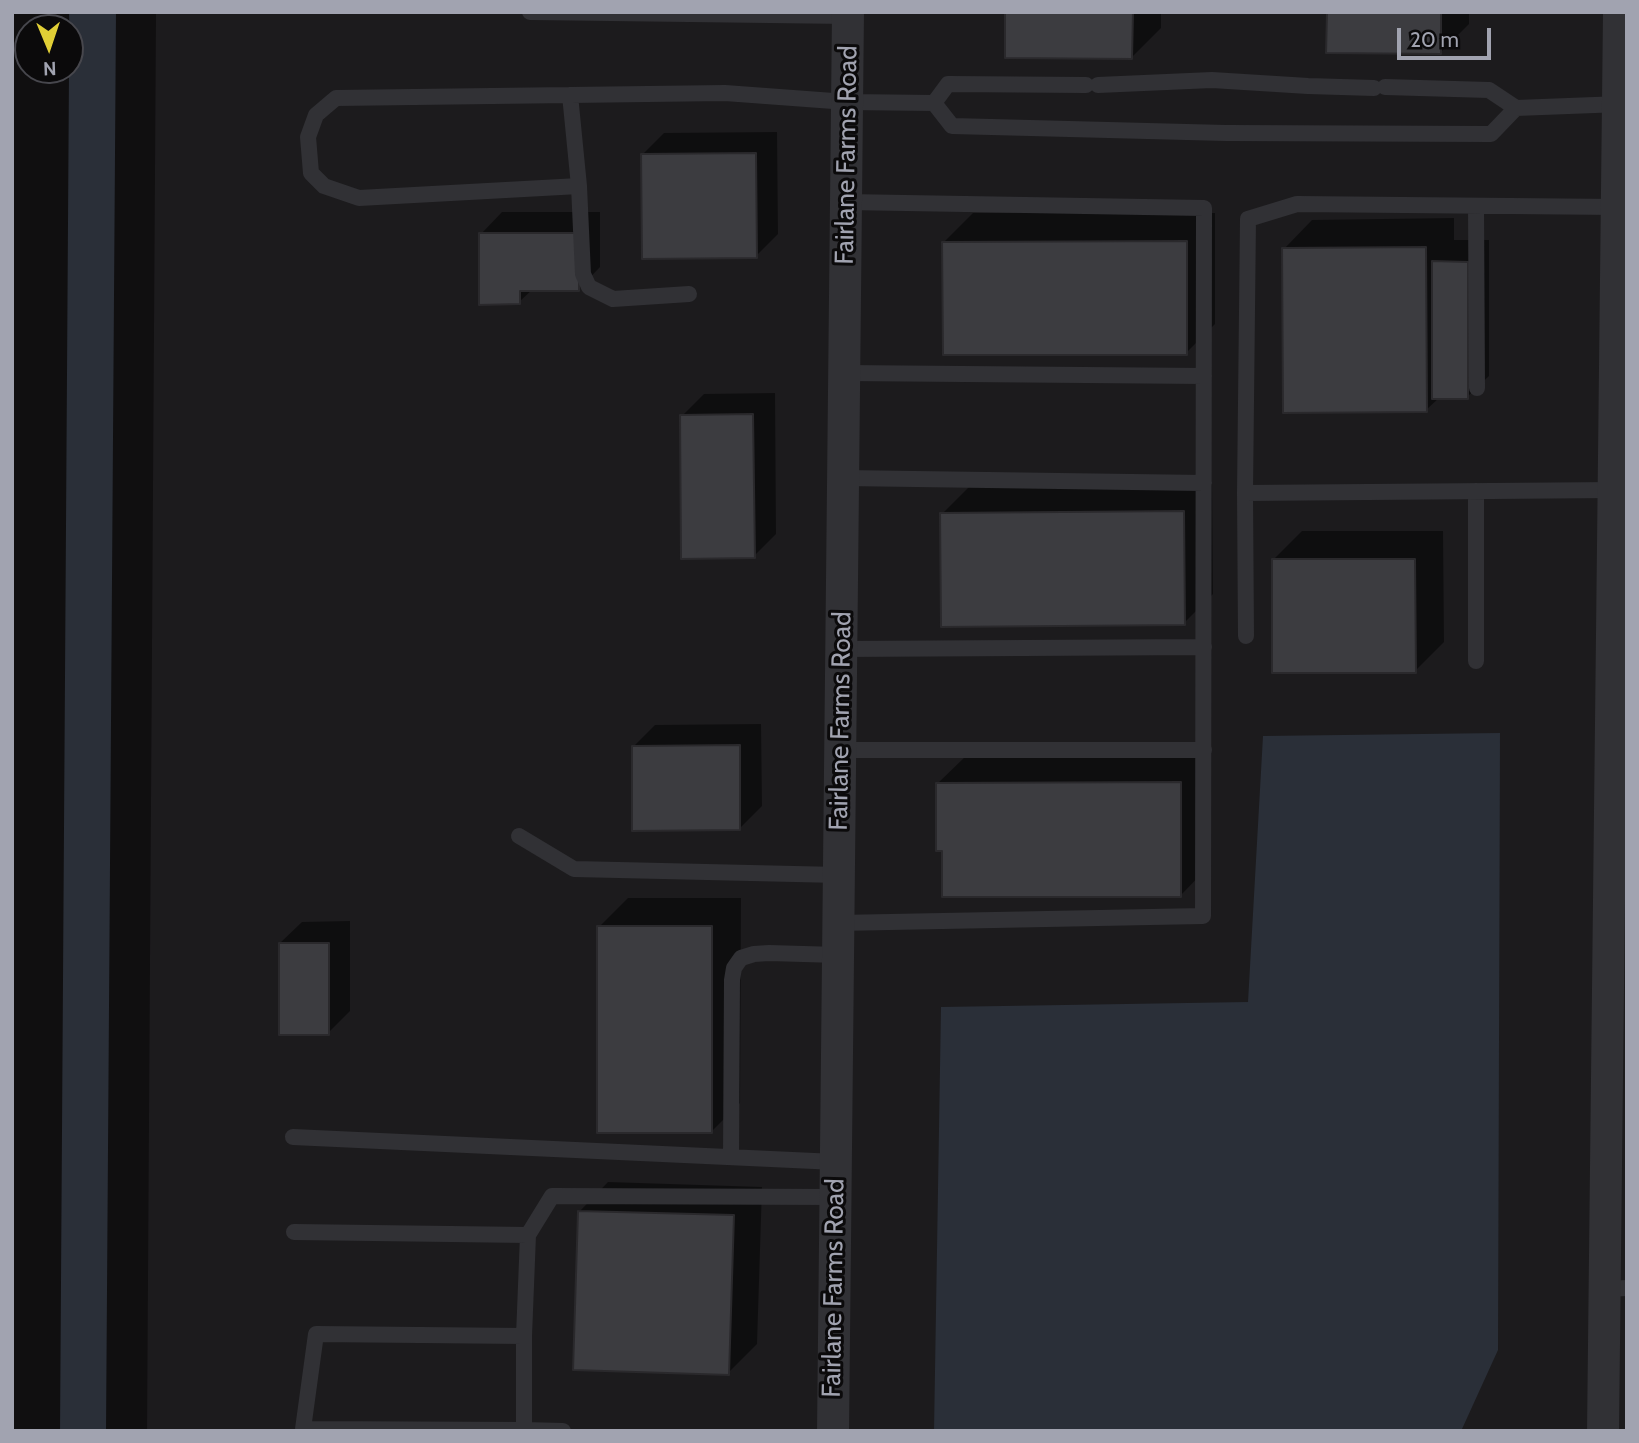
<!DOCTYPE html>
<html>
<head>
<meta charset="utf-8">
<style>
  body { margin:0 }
  #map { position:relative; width:1639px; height:1443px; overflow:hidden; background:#100f10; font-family:Cabin,sans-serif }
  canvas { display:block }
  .frame { position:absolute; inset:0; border:14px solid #a1a3b0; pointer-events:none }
  .north { position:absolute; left:14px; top:14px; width:70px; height:70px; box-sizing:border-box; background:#0b0a0b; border:2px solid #47474d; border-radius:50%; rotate:178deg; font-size:19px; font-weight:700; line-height:28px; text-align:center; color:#a1a3b0 }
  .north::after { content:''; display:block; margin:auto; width:24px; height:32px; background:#e1cf36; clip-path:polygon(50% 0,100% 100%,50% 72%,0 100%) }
  .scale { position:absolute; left:1397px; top:28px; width:94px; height:32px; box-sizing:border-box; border:4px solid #a1a3b0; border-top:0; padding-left:9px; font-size:21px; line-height:24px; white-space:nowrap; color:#a1a3b0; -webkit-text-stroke:5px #0b0a0b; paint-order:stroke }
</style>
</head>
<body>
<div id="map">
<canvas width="1639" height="1443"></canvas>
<div class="frame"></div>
<div class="north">N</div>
<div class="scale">20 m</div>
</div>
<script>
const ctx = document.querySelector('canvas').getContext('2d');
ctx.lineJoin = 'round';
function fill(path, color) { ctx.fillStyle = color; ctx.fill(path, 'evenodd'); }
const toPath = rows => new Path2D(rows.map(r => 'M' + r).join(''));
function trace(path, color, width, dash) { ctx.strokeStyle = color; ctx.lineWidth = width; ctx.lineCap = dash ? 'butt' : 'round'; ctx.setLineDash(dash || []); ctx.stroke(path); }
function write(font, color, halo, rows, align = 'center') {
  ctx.font = font + ' Cabin,sans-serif'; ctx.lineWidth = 6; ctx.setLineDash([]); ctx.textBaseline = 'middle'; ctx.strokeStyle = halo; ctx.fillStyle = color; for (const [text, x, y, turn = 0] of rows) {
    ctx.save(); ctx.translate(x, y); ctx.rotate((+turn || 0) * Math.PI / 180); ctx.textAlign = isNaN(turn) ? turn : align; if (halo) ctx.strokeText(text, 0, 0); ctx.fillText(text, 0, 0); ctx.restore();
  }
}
const built = toPath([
  [156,12,1627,12,1627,1431,147,1431]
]);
const water = toPath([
  [69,12,116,12,106,1431,60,1431,69,70,70,70],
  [1500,733,1498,1350,1462,1429,1434,1431,934,1431,941,1007,1248,1002,1263,736]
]);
const shadow = toPath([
  [1006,12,1161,12,1161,28,1132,57],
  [1329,12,1469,12,1469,24,1440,53],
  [777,132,778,234,756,256,642,155,664,133],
  [502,212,600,212,600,267,579,289,533,289,519,302,481,234],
  [973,213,1215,213,1215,324,1186,353,944,242],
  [1454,218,1454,240,1489,240,1489,376,1467,397,1439,398,1426,410,1284,249,1312,220],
  [775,393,776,534,754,556,682,416,704,394],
  [1212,483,1213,594,1184,623,942,514,971,485],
  [1302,531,1443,531,1444,642,1415,671,1273,560],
  [761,724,762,806,740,828,633,747,655,725],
  [1209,754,1209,866,1181,895,944,849,938,783,967,755],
  [628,898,741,898,740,1103,712,1131,599,927],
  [350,921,350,1011,328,1033,280,943,302,922],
  [608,1182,762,1187,757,1344,728,1373,580,1211]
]);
const building = toPath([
  [1005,12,1133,12,1132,59,1005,58,1005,12],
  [1327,12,1441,12,1441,54,1326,53,1327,12],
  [756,153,757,258,642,259,641,154,756,153],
  [479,233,579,233,579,291,520,291,520,304,479,305,479,233],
  [1187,241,1187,355,943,355,942,242,1187,241],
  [1426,247,1427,412,1283,413,1282,248,1426,247],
  [1432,261,1468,262,1468,399,1432,399,1432,261],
  [753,414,755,558,681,559,680,415,753,414],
  [1184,511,1185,625,941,627,940,513,1184,511],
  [1272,559,1415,559,1416,673,1272,673,1272,559],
  [740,745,740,830,632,831,632,746,740,745],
  [1181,782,1181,897,942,897,942,851,936,851,936,783,1181,782],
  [597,926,712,926,712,1133,597,1133,597,926],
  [279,943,329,943,329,1035,279,1035,279,943],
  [578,1211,734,1215,729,1375,573,1370,578,1211]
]);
const lane = toPath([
  [530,12,848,16],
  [1098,85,1212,80,1308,86,1374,88],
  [1385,87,1489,90,1516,108,1621,104],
  [570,95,336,98,316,115,308,137,311,173,324,186,359,198,579,186],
  [934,103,948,84,1086,85],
  [1476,206,1477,388],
  [689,294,613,299,589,287,583,274,579,186,570,95,725,93,847,102,934,103,952,126,1226,133,1491,134,1516,108],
  [844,373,1204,376],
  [843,478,1204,483],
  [1614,490,1245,493,1248,219,1297,204,1617,207],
  [1245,493,1246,636],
  [841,649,1204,647],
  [1476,661,1476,491],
  [840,750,1204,750],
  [519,836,574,869,839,875],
  [838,923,1203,916,1204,208,846,202],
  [293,1137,836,1162],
  [731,1157,732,980,734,968,741,958,754,954,769,953,838,955],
  [294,1232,528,1235,552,1196,835,1197],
  [1605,1289,1627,1288],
  [524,1336,528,1235],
  [524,1430,524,1336,316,1334,303,1429,524,1430,563,1431]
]);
const street = toPath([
  [833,1431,848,12],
  [1603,1431,1619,12]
]);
const streetNames = [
  ["Fairlane Farms Road",847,155,-89],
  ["Fairlane Farms Road",841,721,-89],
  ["Fairlane Farms Road",834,1288,-89]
];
fill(built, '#1c1b1d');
fill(water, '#2a2f38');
fill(shadow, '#0007');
fill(building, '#3c3c40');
trace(building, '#2a292c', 2);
trace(lane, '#313135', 16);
trace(street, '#313135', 32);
write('26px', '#a1a3b0', '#0b0a0b', streetNames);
</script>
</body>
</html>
